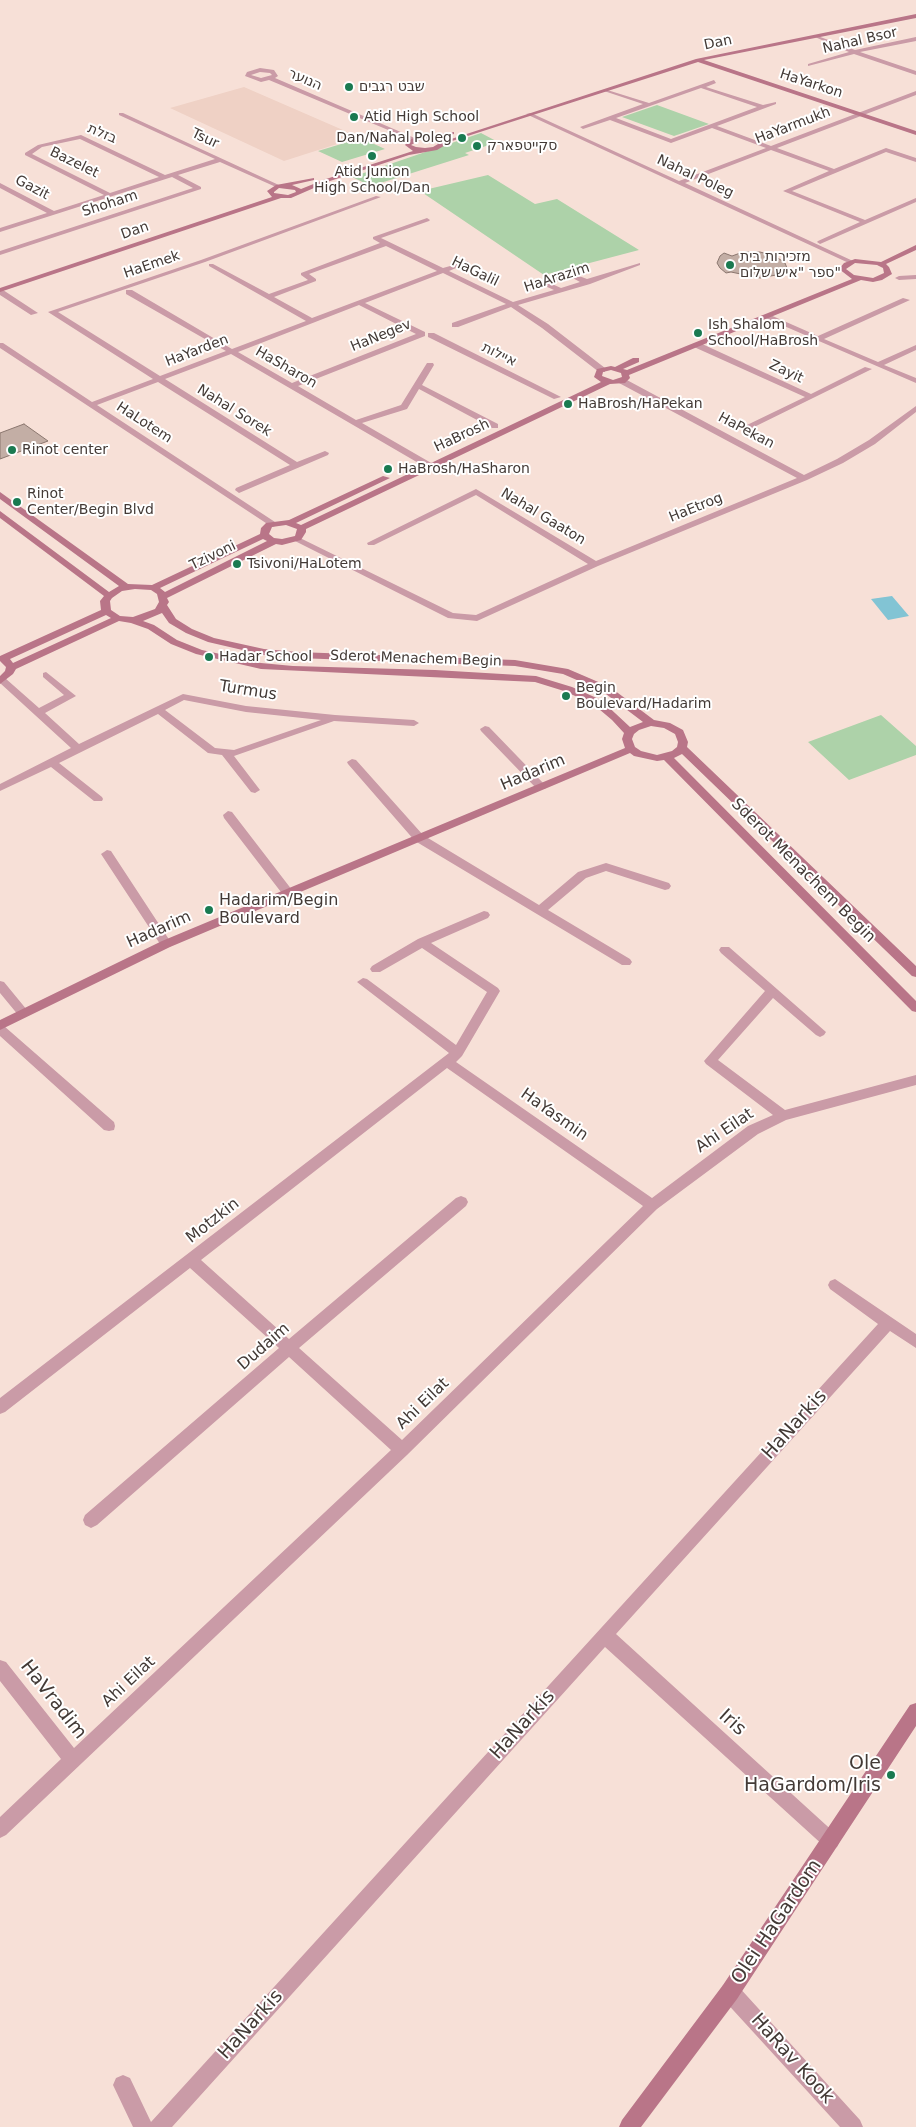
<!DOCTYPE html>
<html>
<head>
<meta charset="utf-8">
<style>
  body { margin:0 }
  canvas { display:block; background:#f7e0d7 }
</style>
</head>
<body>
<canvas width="916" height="2127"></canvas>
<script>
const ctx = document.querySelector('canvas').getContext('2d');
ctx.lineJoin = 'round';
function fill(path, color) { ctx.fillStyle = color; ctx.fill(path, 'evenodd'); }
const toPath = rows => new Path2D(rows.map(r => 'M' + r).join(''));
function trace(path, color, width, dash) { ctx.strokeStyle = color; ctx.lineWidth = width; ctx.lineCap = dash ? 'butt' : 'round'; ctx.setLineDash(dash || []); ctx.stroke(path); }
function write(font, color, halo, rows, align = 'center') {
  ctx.font = font + ' "DejaVu Sans","Noto Sans Hebrew",sans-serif'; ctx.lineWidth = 4; ctx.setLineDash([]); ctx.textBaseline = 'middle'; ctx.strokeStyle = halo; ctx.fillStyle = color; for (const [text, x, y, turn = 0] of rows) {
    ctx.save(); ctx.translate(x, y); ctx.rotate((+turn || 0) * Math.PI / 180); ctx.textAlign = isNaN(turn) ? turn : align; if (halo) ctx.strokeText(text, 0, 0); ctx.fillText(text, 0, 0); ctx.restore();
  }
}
const built = toPath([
  [244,87,359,137,284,161,170,108]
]);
const green = toPath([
  [657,105,709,124,674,136,622,117],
  [481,133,498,142,465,153,469,155,371,186,352,177],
  [361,138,385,149,342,162,318,151],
  [488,175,535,204,557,199,639,250,544,275,420,191],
  [881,715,916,746,916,755,849,780,808,742]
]);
const water = toPath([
  [892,596,909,616,888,620,871,599]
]);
const building = toPath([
  [743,252,760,252,775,256,785,263,787,268,776,275,760,278,731,272,726,273,720,268,717,263,720,256,724,253,732,256,743,252],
  [24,424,48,441,0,459,0,433,24,424]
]);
const street = toPath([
  [815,35,855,50,916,37,916,41,860,52,916,71,916,75,854,54,808,66,808,64,849,52,815,37,815,35],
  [260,68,274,70,278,76,275,78,417,139,412,140,269,80,261,82,245,76,247,72,260,68],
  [260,72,270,73,272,75,261,78,251,75,260,72],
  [714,80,716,83,706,87,763,105,776,102,776,104,717,126,771,146,916,91,916,95,777,148,834,169,886,148,916,158,916,162,886,152,792,191,865,220,916,198,916,202,820,244,817,242,818,241,860,222,783,191,829,171,771,150,685,183,853,261,853,263,851,264,526,114,531,113,679,181,766,148,712,128,671,143,610,120,583,129,580,127,643,104,604,91,604,89,649,103,714,80],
  [701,88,757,107,671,139,616,118,701,88],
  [119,113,123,113,281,186,276,187,220,162,178,175,201,187,201,189,0,255,0,251,193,188,172,177,0,232,0,228,47,213,0,188,0,183,54,211,104,195,25,155,25,153,38,145,81,135,165,175,215,159,119,115,119,113],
  [80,139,159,177,110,193,32,154,42,147,80,139],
  [376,196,381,197,205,262,58,312,160,376,226,351,126,294,126,290,132,290,232,349,306,321,209,266,209,264,213,264,269,294,308,280,301,275,301,273,380,243,373,239,373,237,427,218,430,220,429,221,381,238,443,268,468,261,468,263,449,271,513,302,554,290,545,286,545,282,550,279,567,273,571,273,587,279,640,263,640,265,590,284,518,305,548,324,605,368,605,372,599,372,542,328,511,307,458,327,452,327,452,323,506,304,443,273,365,303,425,332,425,336,298,386,356,420,401,405,427,363,433,363,434,365,422,385,498,424,498,428,492,428,419,389,407,409,362,423,433,464,433,468,427,468,231,354,165,379,297,462,325,451,329,453,328,455,239,493,235,490,236,488,290,465,158,382,97,405,275,522,275,526,272,527,0,348,0,343,3,343,92,402,153,379,48,312,201,260,376,196],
  [386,246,437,271,312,318,274,297,316,281,316,279,309,274,386,246],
  [569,276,580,282,561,288,552,284,569,276],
  [359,305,416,334,292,383,238,352,359,305],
  [916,275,916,279,899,280,895,278,899,276,916,275],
  [0,290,3,290,38,313,31,315,0,295,0,290],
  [903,298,910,300,824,339,878,362,916,345,916,350,884,365,916,378,916,383,761,316,768,314,818,336,903,298],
  [428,333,434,333,561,397,554,399,428,337,428,333],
  [694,343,700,343,811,394,865,367,872,369,750,429,747,429,747,425,805,397,694,347,694,343],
  [619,379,625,379,804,475,837,459,869,440,916,406,916,412,875,444,843,463,807,480,598,566,477,621,448,618,291,539,292,537,298,537,453,613,476,615,588,564,476,495,374,545,368,545,367,543,476,489,596,561,797,478,619,383,619,379],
  [46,672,76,696,45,713,79,744,183,694,246,706,335,715,414,720,419,723,414,726,334,721,234,756,260,790,255,793,251,792,222,755,208,753,158,714,59,763,102,797,103,799,102,801,94,801,51,767,0,791,0,784,71,748,0,683,0,678,5,678,39,708,64,695,43,677,43,673,46,672],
  [184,700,246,712,321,720,234,750,215,748,165,710,184,700],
  [485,726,489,727,545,785,546,787,545,789,537,789,481,731,480,729,485,726],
  [352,759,356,760,423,835,539,905,578,872,606,863,669,883,671,886,669,889,665,890,606,871,586,878,548,910,630,959,632,962,630,965,622,965,415,841,348,764,347,762,352,759],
  [228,811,232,812,292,890,294,893,292,896,284,896,224,818,223,815,228,811],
  [107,850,111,851,170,941,172,944,170,947,162,947,101,854,107,850],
  [484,911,488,912,490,915,488,918,431,943,498,988,500,991,462,1056,456,1062,652,1198,748,1126,773,1115,706,1064,704,1061,765,991,721,953,719,950,721,947,729,947,826,1032,824,1035,820,1037,816,1035,773,998,718,1060,785,1110,916,1075,916,1085,786,1120,758,1134,657,1209,407,1455,6,1835,0,1838,0,1817,61,1759,0,1681,0,1660,6,1662,74,1748,391,1450,289,1357,97,1525,91,1528,85,1525,83,1520,85,1515,279,1348,190,1268,5,1412,0,1414,0,1398,449,1053,357,982,363,978,367,979,456,1045,487,992,422,948,380,972,372,972,370,969,372,966,418,939,484,911],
  [447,1068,643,1206,402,1440,299,1348,466,1206,468,1202,466,1198,461,1196,456,1198,289,1339,201,1260,447,1068],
  [0,981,4,982,27,1010,29,1013,27,1016,19,1016,0,993,0,981],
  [0,1024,4,1026,114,1122,115,1126,114,1130,109,1131,104,1130,0,1036,0,1024],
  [835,1279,916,1334,916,1348,890,1331,616,1634,837,1835,840,1841,837,1847,831,1850,825,1847,605,1647,172,2127,133,2127,113,2085,116,2078,123,2075,130,2078,151,2122,878,1324,830,1289,828,1285,830,1281,835,1279],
  [730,1983,737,1985,860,2120,863,2127,840,2127,723,1999,721,1992,723,1985,730,1983]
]);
const secondary = toPath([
  [916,14,916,18,704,60,916,131,916,135,698,62,452,141,437,150,409,155,330,181,291,198,281,198,0,292,0,288,272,197,267,191,276,185,314,178,314,180,292,185,301,189,326,179,413,151,405,145,409,140,417,137,454,132,454,134,438,138,442,142,696,59,916,14],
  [420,140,434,141,438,144,433,147,425,148,416,147,411,145,420,140],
  [279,188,295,190,296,192,288,195,274,193,274,192,279,188],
  [916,245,916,250,886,264,889,267,892,274,882,280,873,282,861,280,629,375,630,378,625,383,610,384,306,529,306,532,301,540,282,545,276,544,167,598,169,602,167,605,176,619,192,629,214,638,264,649,297,652,515,660,568,669,610,687,654,720,670,723,683,730,688,742,687,747,916,966,916,977,912,976,682,754,674,758,916,1001,916,1012,912,1011,664,760,657,761,634,756,630,753,170,947,0,1030,0,1020,162,941,625,748,622,739,624,733,612,720,593,704,564,691,535,682,261,669,196,654,171,644,148,629,131,623,119,621,16,669,13,674,0,684,0,676,5,671,6,667,0,661,0,656,101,610,100,601,104,596,0,518,0,511,109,592,119,586,0,499,0,492,128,584,152,585,260,534,261,528,266,523,289,520,383,476,390,478,296,523,301,525,601,382,594,377,597,369,611,366,615,367,633,358,639,358,639,362,623,369,627,370,852,279,839,269,844,263,855,259,881,262,916,245],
  [855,263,877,265,883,268,884,273,873,278,854,275,846,269,855,263],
  [611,370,621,373,622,377,613,380,602,376,603,372,611,370],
  [286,525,297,529,295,536,282,539,274,538,269,534,272,527,286,525],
  [263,539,267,541,165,592,160,588,263,539],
  [135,589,151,590,157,594,159,602,155,609,133,617,120,616,111,610,110,601,112,598,122,591,135,589],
  [162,613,169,623,186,633,208,642,264,655,297,658,515,666,563,674,602,691,643,722,630,727,601,700,572,687,536,676,435,670,293,666,261,663,202,650,177,640,154,625,143,621,162,613],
  [106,615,111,618,13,663,10,659,106,615],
  [651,726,664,728,675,734,678,742,677,747,672,751,657,755,641,751,635,747,632,739,634,734,639,730,651,726],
  [916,1703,916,1726,737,1999,641,2127,619,2127,622,2120,723,1985,910,1705,916,1703]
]);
const markers = [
  [349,87,5,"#1a7a51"],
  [354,117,5,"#1a7a51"],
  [462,138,5,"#1a7a51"],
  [477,146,5,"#1a7a51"],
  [372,156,5,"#1a7a51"],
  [730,265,5,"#1a7a51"],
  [698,333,5,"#1a7a51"],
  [568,404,5,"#1a7a51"],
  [12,450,5,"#1a7a51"],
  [388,469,5,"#1a7a51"],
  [17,502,5,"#1a7a51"],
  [237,564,5,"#1a7a51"],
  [209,657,5,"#1a7a51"],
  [566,696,5,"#1a7a51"],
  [209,910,5,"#1a7a51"],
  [891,1775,5,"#1a7a51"]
];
const farStreetnames = [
  ["Nahal Bsor",860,41,-13],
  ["Dan",718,43,-12],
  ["הנוער",305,80,23],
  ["HaYarkon",811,84,18],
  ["HaYarmukh",793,126,-21],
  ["בזלת",102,134,23],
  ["Tsur",205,139,25],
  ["Bazelet",74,163,26],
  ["Nahal Poleg",695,177,25],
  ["Gazit",32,188,28],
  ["Shoham",110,204,-18],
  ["Dan",135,231,-19],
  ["HaEmek",152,265,-19],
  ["HaGalil",475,272,26],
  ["HaArazim",557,278,-18],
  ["HaNegev",381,336,-22],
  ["HaYarden",197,351,-21],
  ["איילות",499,355,26],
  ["HaSharon",286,368,30],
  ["Zayit",786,372,25],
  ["Nahal Sorek",234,411,32],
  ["HaLotem",144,423,33],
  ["HaPekan",746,431,28],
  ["HaBrosh",462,436,-25],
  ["HaEtrog",696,508,-22],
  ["Nahal Gaaton",543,517,31],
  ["Tzivoni",213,556,-26],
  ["Sderot Menachem Begin",416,659,2]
];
const farPoinames = [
  ["שבט רגבים",359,87],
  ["Atid High School",364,117],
  ["Dan/Nahal Poleg",452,138,"right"],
  ["סקייטפארק",487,146],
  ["Atid Junion",372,172,"center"],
  ["High School/Dan",372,188,"center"],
  ["מזכירות בית",740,257],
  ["ספר \"איש שלום\"",740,273],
  ["Ish Shalom",708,325],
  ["School/HaBrosh",708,341],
  ["HaBrosh/HaPekan",578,404],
  ["Rinot center",22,450],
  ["HaBrosh/HaSharon",398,469],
  ["Rinot",27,494],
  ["Center/Begin Blvd",27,510],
  ["Tsivoni/HaLotem",247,564],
  ["Hadar School",219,657],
  ["Begin",576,688],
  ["Boulevard/Hadarim",576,704]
];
const streetNames = [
  ["Turmus",248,691,9],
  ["Hadarim",533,773,-23],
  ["Sderot Menachem Begin",803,871,45],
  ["Hadarim",159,930,-24],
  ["HaYasmin",554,1115,35],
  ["Ahi Eilat",725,1131,-34],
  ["Motzkin",213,1221,-38],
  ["Dudaim",264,1347,-41],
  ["Ahi Eilat",423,1404,-44],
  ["Ahi Eilat",129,1682,-43]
];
const poiNames = [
  ["Hadarim/Begin",219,901],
  ["Boulevard",219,919]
];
const nearStreetnames = [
  ["HaNarkis",795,1425,-48],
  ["HaVradim",53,1700,52],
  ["Iris",732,1723,42],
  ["HaNarkis",523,1725,-48],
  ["Olei HaGardom",777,1922,-56],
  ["HaNarkis",251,2025,-48],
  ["HaRav Kook",792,2059,48]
];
const nearPoinames = [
  ["Ole",881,1764],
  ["HaGardom/Iris",881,1786]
];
fill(built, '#efd1c5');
fill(green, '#add2a9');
fill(water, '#82c4d4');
fill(building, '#c3aea5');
trace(building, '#8b776f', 1);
fill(street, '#ca9ba7');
fill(secondary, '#b97588');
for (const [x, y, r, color] of markers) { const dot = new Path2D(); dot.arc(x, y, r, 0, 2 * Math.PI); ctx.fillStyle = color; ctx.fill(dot); trace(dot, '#fff', 2); }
write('14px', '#433a36', '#fff', farStreetnames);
write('14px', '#433a36', '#fff', farPoinames, 'left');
write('16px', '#433a36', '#fff', streetNames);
write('16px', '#433a36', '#fff', poiNames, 'left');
write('19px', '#433a36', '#fff', nearStreetnames);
write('19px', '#433a36', '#fff', nearPoinames, 'right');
</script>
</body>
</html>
